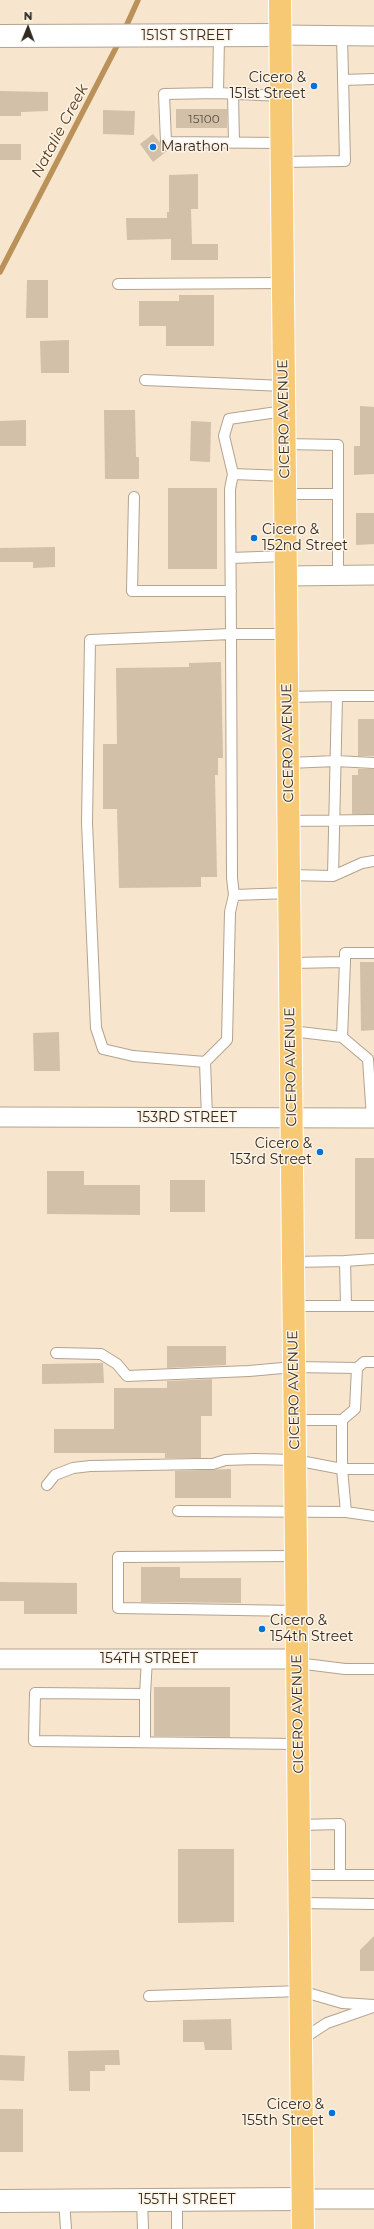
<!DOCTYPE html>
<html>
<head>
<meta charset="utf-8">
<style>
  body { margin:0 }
  #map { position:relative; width:374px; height:2229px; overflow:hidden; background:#f7e5ce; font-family:Montserrat,sans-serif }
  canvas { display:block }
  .north { position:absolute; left:8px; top:8px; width:40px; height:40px; -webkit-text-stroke:3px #fef3e5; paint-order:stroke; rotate:1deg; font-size:11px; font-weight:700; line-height:16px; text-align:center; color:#302a21 }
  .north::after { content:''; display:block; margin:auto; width:14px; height:18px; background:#302a21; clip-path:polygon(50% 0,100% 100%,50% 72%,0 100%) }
</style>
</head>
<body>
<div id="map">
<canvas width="374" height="2229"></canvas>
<div class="north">N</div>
</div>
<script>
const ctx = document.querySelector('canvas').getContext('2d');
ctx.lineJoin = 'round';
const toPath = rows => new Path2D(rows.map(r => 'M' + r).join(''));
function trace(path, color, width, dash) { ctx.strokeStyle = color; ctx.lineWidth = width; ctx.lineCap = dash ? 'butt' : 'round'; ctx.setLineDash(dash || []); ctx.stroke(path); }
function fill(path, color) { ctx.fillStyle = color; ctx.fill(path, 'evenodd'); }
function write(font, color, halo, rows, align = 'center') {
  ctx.font = font + ' Montserrat,sans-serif'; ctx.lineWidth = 3; ctx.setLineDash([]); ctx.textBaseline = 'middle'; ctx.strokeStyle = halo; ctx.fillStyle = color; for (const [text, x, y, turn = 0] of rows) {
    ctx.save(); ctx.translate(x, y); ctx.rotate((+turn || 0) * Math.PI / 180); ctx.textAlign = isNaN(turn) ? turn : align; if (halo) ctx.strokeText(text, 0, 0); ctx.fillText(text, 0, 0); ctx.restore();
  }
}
const stream = toPath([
  [124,31,138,0],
  [0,272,120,40]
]);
const building = toPath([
  [0,91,48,92,48,111,21,112,21,116,0,116],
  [176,109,227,109,227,128,176,128],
  [103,110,135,111,134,135,103,134],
  [153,134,167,151,153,162,140,144],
  [0,144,21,144,21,160,0,160],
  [198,174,198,209,191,209,192,244,218,244,218,260,171,260,171,239,127,240,126,218,167,218,167,212,169,212,169,175],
  [27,280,48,280,48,318,26,318],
  [179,295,214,295,214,346,166,346,166,326,139,326,139,301,179,301],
  [69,340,69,373,41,373,40,341],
  [360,406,374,407,374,474,354,475,354,446,360,446],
  [104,410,135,410,136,457,139,457,139,479,105,479],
  [26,420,26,446,0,446,0,421],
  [191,421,211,422,210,462,190,461],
  [168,488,217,488,217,569,168,569],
  [356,513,374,513,374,544,356,545],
  [55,547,55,567,33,568,33,562,0,562,0,548],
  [221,662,223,758,218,758,218,775,215,775,217,877,201,877,201,887,119,888,117,809,103,809,103,744,117,744,116,668,189,667,189,663],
  [358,719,374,719,374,756,358,756],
  [358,769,374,769,374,814,352,814,352,775,358,775],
  [360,962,374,962,374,1030,361,1031],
  [59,1032,60,1071,34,1071,33,1033],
  [355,1158,374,1158,374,1239,355,1239],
  [47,1171,84,1171,84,1185,140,1185,140,1215,47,1214],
  [170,1180,205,1180,205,1212,170,1212],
  [167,1346,226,1346,226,1365,167,1368],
  [103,1363,104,1383,42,1384,42,1364],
  [212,1379,212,1416,201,1416,201,1458,165,1458,165,1453,54,1453,54,1429,114,1429,114,1388,167,1388,167,1381],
  [231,1469,231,1498,175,1498,175,1471],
  [141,1567,180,1567,180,1578,241,1578,241,1603,141,1602],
  [0,1582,77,1583,77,1614,24,1614,24,1601,0,1601],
  [154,1687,230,1687,230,1737,154,1736],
  [178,1849,234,1849,234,1922,178,1923],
  [374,1936,374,1971,360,1971,360,1950],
  [231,2019,232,2050,205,2050,204,2042,183,2042,183,2020],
  [119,2050,120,2065,105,2065,105,2071,90,2071,90,2091,69,2091,68,2051],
  [0,2055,25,2056,24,2081,0,2080],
  [0,2109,23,2109,23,2152,0,2152]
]);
const lane = toPath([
  [219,36,218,93,281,96],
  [343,80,374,79],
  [218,93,164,94,166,142,281,143],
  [233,94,234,143],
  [282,162,345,161,342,36],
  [118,284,283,283],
  [145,380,284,386],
  [284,411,229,419,224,436,233,474,230,489,231,634,287,634],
  [285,444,338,445,338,576],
  [233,474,285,476],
  [285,494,338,494],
  [134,497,132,591,231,591],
  [231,558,286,556],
  [337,696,374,696],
  [287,697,337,696,333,876,289,875],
  [288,763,336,761,374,763],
  [288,821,374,820],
  [333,876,362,863,374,861],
  [345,962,345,953,374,953],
  [290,963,345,962,342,1037],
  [291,1031,342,1037,368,1059,372,1118],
  [205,1062,227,1040,230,912,234,895,289,893],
  [207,1118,205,1062,133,1056,103,1049,96,1028,87,823,90,640,231,634,232,878,234,895],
  [293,1262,345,1261],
  [294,1306,374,1306],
  [346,1306,345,1261,374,1259],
  [56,1353,101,1354,117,1364,127,1376,249,1371,294,1367,357,1368,355,1409,342,1420,342,1469,346,1512],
  [357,1368,364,1362,374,1362],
  [295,1420,342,1420],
  [47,1485,55,1475,73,1468,90,1466,200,1464,213,1464,225,1460,255,1459,295,1460,342,1469,374,1469],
  [178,1511,346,1512,374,1516],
  [296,1556,118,1557,118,1608,297,1611],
  [147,1659,145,1694,35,1693,34,1741,298,1744],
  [297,1663,345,1669,374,1669],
  [145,1694,145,1741],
  [299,1825,340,1824,340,1875],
  [299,1875,374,1875],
  [300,1903,374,1904],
  [149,1996,301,1991,342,2003,374,2005],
  [301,2040,327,2023,373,2007],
  [64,2200,66,2229],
  [142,2200,143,2229],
  [177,2229,177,2201]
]);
const street = toPath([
  [280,35,374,36],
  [286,576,374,575],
  [0,1117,374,1118],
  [0,1659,297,1659],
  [303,2199,374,2199]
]);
const secondary = toPath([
  [0,36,280,35],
  [0,2201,303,2199]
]);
const primary = toPath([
  [280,0,303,2229]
]);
const markers = [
  [314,86,4,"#0072d9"],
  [153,147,4,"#0072d9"],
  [254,538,4,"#0072d9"],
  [320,1152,4,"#0072d9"],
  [262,1629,4,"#0072d9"],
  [332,2113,4,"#0072d9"]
];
const numberNames = [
  ["15100",204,119]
];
const streetNames = [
  ["151ST STREET",187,36],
  ["CICERO AVENUE",284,419,-91],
  ["CICERO AVENUE",288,743,-91],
  ["CICERO AVENUE",291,1067,-91],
  ["153RD STREET",187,1118],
  ["CICERO AVENUE",294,1390,-91],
  ["154TH STREET",149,1659],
  ["CICERO AVENUE",298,1714,-91],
  ["155TH STREET",187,2200]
];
const poiNames = [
  ["Cicero &",306,78],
  ["151st Street",306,94],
  ["Marathon",161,147,"left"],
  ["Cicero &",262,530,"left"],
  ["152nd Street",262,546,"left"],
  ["Cicero &",312,1144],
  ["153rd Street",312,1160],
  ["Cicero &",270,1621,"left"],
  ["154th Street",270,1637,"left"],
  ["Cicero &",324,2105],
  ["155th Street",324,2121]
];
const waterNames = [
  ["Natalie Creek",60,131,-62]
];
trace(stream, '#ba9259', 5.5);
fill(building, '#d2c0a9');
trace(lane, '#b4a38d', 12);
trace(street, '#b4a38d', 21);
trace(secondary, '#b4a38d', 24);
trace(primary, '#fff', 24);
trace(lane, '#fff', 10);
trace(street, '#fff', 19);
trace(secondary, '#fff', 22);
trace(primary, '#f7c975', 22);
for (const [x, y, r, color] of markers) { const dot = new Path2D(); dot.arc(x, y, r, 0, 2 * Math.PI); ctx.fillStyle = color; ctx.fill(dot); trace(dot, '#fef3e5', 1.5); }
write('12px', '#585043', null, numberNames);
write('14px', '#302a21', '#fef3e5', streetNames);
write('14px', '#302a21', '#fef3e5', poiNames, 'right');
write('italic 15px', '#513a1a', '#fef3e5', waterNames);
</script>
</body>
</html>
